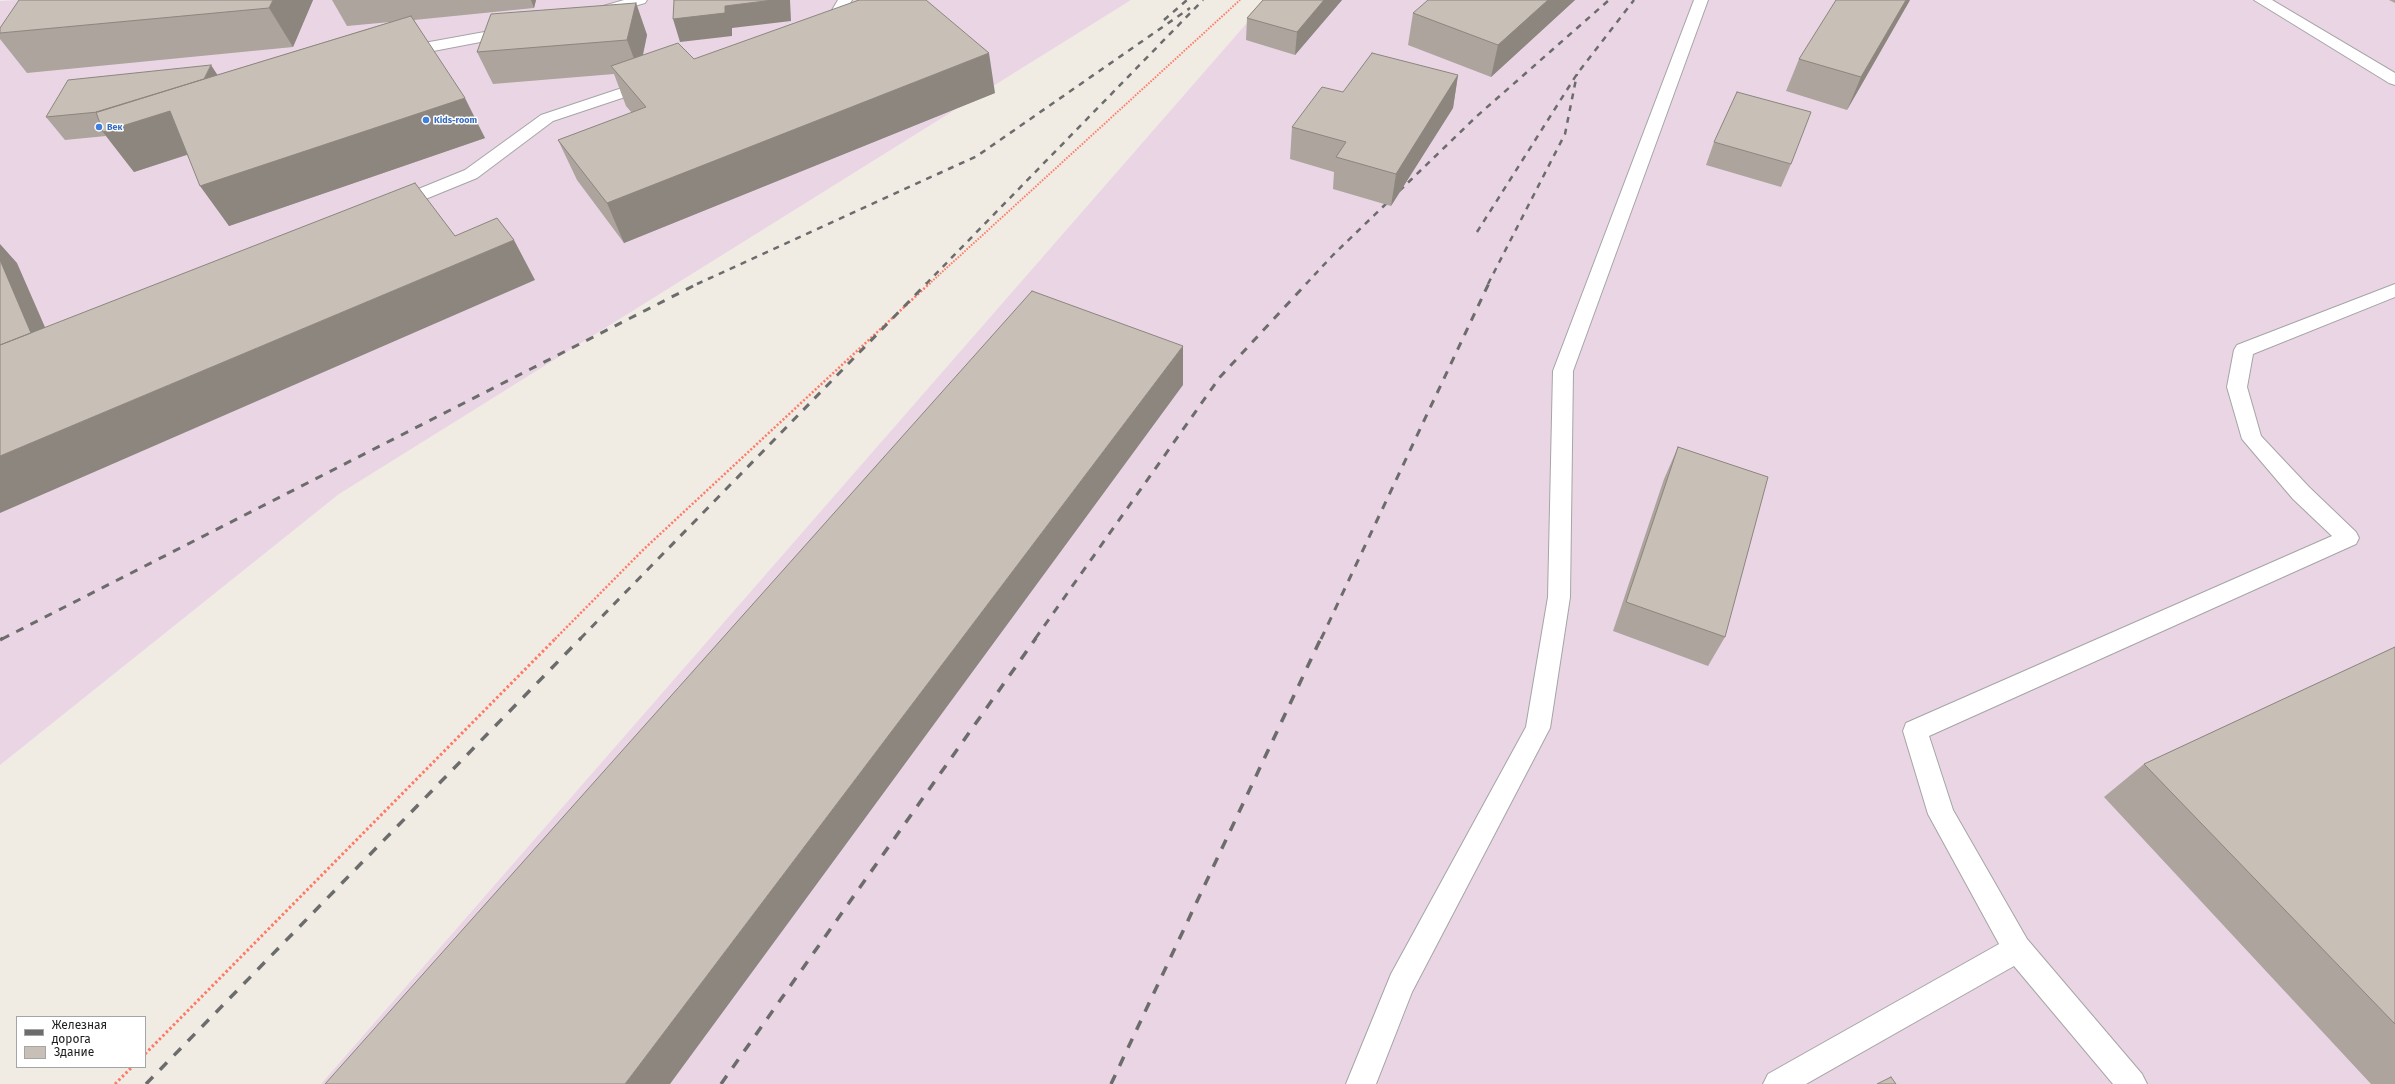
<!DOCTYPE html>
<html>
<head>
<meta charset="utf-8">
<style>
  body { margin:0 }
  #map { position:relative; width:2395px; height:1084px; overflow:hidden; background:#f0ece4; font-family:"Fira Sans",sans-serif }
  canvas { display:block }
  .legend { position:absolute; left:16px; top:1016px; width:130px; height:52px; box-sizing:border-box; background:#fff; border:1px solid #a5a5a5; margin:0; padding:5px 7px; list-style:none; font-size:12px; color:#1e1e1e }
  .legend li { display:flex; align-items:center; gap:8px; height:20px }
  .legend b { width:20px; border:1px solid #a5a5a5 }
</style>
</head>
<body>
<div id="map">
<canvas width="2395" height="1084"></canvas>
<ul class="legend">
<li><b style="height:5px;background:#6c6c6c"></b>Железная дорога</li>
<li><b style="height:11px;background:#c8bfb6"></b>Здание</li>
</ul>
</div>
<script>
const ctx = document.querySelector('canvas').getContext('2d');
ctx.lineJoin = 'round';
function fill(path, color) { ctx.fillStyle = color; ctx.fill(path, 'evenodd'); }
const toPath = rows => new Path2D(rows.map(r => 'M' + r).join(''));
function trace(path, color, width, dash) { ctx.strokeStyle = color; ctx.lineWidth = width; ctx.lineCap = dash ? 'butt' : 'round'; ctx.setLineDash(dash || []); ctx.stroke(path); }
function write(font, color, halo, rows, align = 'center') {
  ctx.font = font + ' "Fira Sans",sans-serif'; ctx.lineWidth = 3; ctx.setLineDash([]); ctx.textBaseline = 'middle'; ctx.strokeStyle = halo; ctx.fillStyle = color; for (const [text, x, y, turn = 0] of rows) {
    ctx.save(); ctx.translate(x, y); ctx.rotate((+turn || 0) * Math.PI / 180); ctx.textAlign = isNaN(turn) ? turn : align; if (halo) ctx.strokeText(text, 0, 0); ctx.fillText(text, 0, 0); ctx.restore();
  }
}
const industrial = toPath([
  [16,0,1131,0,339,494,0,765,0,1],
  [1267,0,2395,0,2395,1084,321,1084]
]);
const pathFar2 = toPath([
  [929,284,1240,0]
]);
const pathFar1 = toPath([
  [555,639,644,549,930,283]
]);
const path = toPath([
  [145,1054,556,638],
  [115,1084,132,1067]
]);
const service = toPath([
  [624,0,647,0,645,3,598,16,591,12,593,9,624,0],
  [838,0,852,0,837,26,822,31,817,29,814,26,817,23,826,20,838,0],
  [1694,0,1708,0,1573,371,1570,597,1550,728,1412,992,1376,1084,1346,1084,1391,974,1526,727,1548,597,1553,371,1694,0],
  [2254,0,2272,0,2395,73,2395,85,2389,83,2254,0],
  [512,27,520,32,517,35,402,57,394,52,402,47,512,27],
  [649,79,655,81,657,84,655,87,553,121,477,178,401,209,395,211,389,209,386,205,389,201,465,170,541,115,649,79],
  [2395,284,2395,297,2253,354,2247,387,2261,436,2309,487,2356,532,2359,538,2356,544,1929,736,1953,810,2027,939,2142,1074,2147,1084,2113,1084,2014,966,1806,1084,1763,1084,1768,1074,1999,944,1928,814,1903,731,1906,723,2332,536,2293,499,2242,439,2227,387,2234,350,2237,345,2395,284]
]);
const railFar2 = toPath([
  [1164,20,1187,0],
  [1477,232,1577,74,1634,0],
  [697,284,977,156,1190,8],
  [926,284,1203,0],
  [1306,284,1333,255,1477,116,1609,0],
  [1488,284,1565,134,1577,74]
]);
const railFar1 = toPath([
  [2,639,699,283],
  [580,639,927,283],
  [1035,639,1220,377,1307,283],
  [1321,639,1489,283]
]);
const rail = toPath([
  [0,640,3,638],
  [146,1084,581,638],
  [721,1084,1036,638],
  [1111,1084,1321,638]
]);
const wall = toPath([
  [313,0,293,47,27,73,0,39,0,33],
  [332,0,536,0,534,8,414,20,485,138,229,226,187,155,134,172,106,136,65,140,46,117,217,75,390,22,347,26],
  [1263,0,1342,0,1295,55,1246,40,1247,18],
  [1575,0,1491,77,1408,45,1413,13],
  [1910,0,1847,110,1786,91,1799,59],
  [2389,0,2395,0,2395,3],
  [636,3,647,35,643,55,694,59,995,93,624,243,577,180,558,140,632,113,626,106,614,74,493,84,477,52],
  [1458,75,1453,108,1391,206,1333,189,1334,172,1290,159,1292,127,1343,92],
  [1714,142,1791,164,1781,187,1706,165],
  [1678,447,1725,637,1708,666,1613,631,1664,479],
  [2395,647,2395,1084,2371,1084,2104,797,2144,764]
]);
const shadedWall = toPath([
  [273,0,313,0,293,47,269,8],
  [531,0,536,0,534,8],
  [773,0,790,0,791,21,732,28,732,36,680,42,673,19,725,6],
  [1324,0,1342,0,1295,55,1297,32],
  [1548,0,1575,0,1491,77,1498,45],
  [1906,0,1910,0,1847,110,1861,77],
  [636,3,647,35,639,72,627,40],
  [989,53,995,93,624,243,607,203],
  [211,65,226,88,193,102],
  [1458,75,1453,108,1391,206,1396,174],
  [465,98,485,138,229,226,200,186],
  [170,111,198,151,134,172,103,132],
  [514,240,535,280,0,513,0,456],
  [0,244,17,263,65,373,0,400],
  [1183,346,1183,385,670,1084,625,1084]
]);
const building = toPath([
  [19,0,273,0,269,8,0,33,0,28,19,0],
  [674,0,773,0,725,6,725,13,673,19,674,0],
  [859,0,926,0,989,53,607,203,558,140,646,107,611,66,678,43,694,59,859,0],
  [1263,0,1324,0,1297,32,1247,18,1263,0],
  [1428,0,1548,0,1498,45,1413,13,1428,0],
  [1836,0,1906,0,1861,77,1799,59,1836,0],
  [636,3,627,40,477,52,491,14,636,3],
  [411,16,465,98,200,186,170,111,103,132,96,112,411,16],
  [1372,53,1458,75,1396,174,1336,157,1346,142,1292,127,1322,87,1343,92,1372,53],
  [211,65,204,79,98,112,46,117,68,80,211,65],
  [1737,92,1811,112,1791,164,1714,142,1737,92],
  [415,183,455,236,497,218,514,240,0,456,0,345,415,183],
  [0,260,31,333,0,345,0,260],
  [1032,291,1183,346,625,1084,325,1084,1032,291],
  [1678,447,1768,477,1725,637,1626,602,1678,447],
  [2395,647,2395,1024,2144,764,2395,647],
  [1891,1077,1896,1084,1877,1084,1891,1077]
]);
const markers = [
  [426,120,4,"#3f7fe0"],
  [99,127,4,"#3f7fe0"]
];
const farShopnames = [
  ["Kids-room",434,120],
  ["Век",107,127]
];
fill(industrial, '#ead5e5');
trace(service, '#a5a5a5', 2);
trace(pathFar2, '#ff7a66', 2, [1.5, 1.5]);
trace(pathFar1, '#ff7a66', 2.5, [2, 2]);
trace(path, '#ff7a66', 3, [2.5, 2.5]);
fill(service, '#fff');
trace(railFar2, '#6c6c6c', 2.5, [6, 6]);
trace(railFar1, '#6c6c6c', 3, [8, 8]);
trace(rail, '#6c6c6c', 3.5, [10, 10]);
fill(wall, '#aca49d');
fill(shadedWall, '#8c867f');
fill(building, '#c8bfb6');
trace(building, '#8c867f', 1);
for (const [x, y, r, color] of markers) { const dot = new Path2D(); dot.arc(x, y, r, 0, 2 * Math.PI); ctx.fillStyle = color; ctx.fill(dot); trace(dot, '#fff', 1.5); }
write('bold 9px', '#366cbe', '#fff', farShopnames, 'left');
</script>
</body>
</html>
